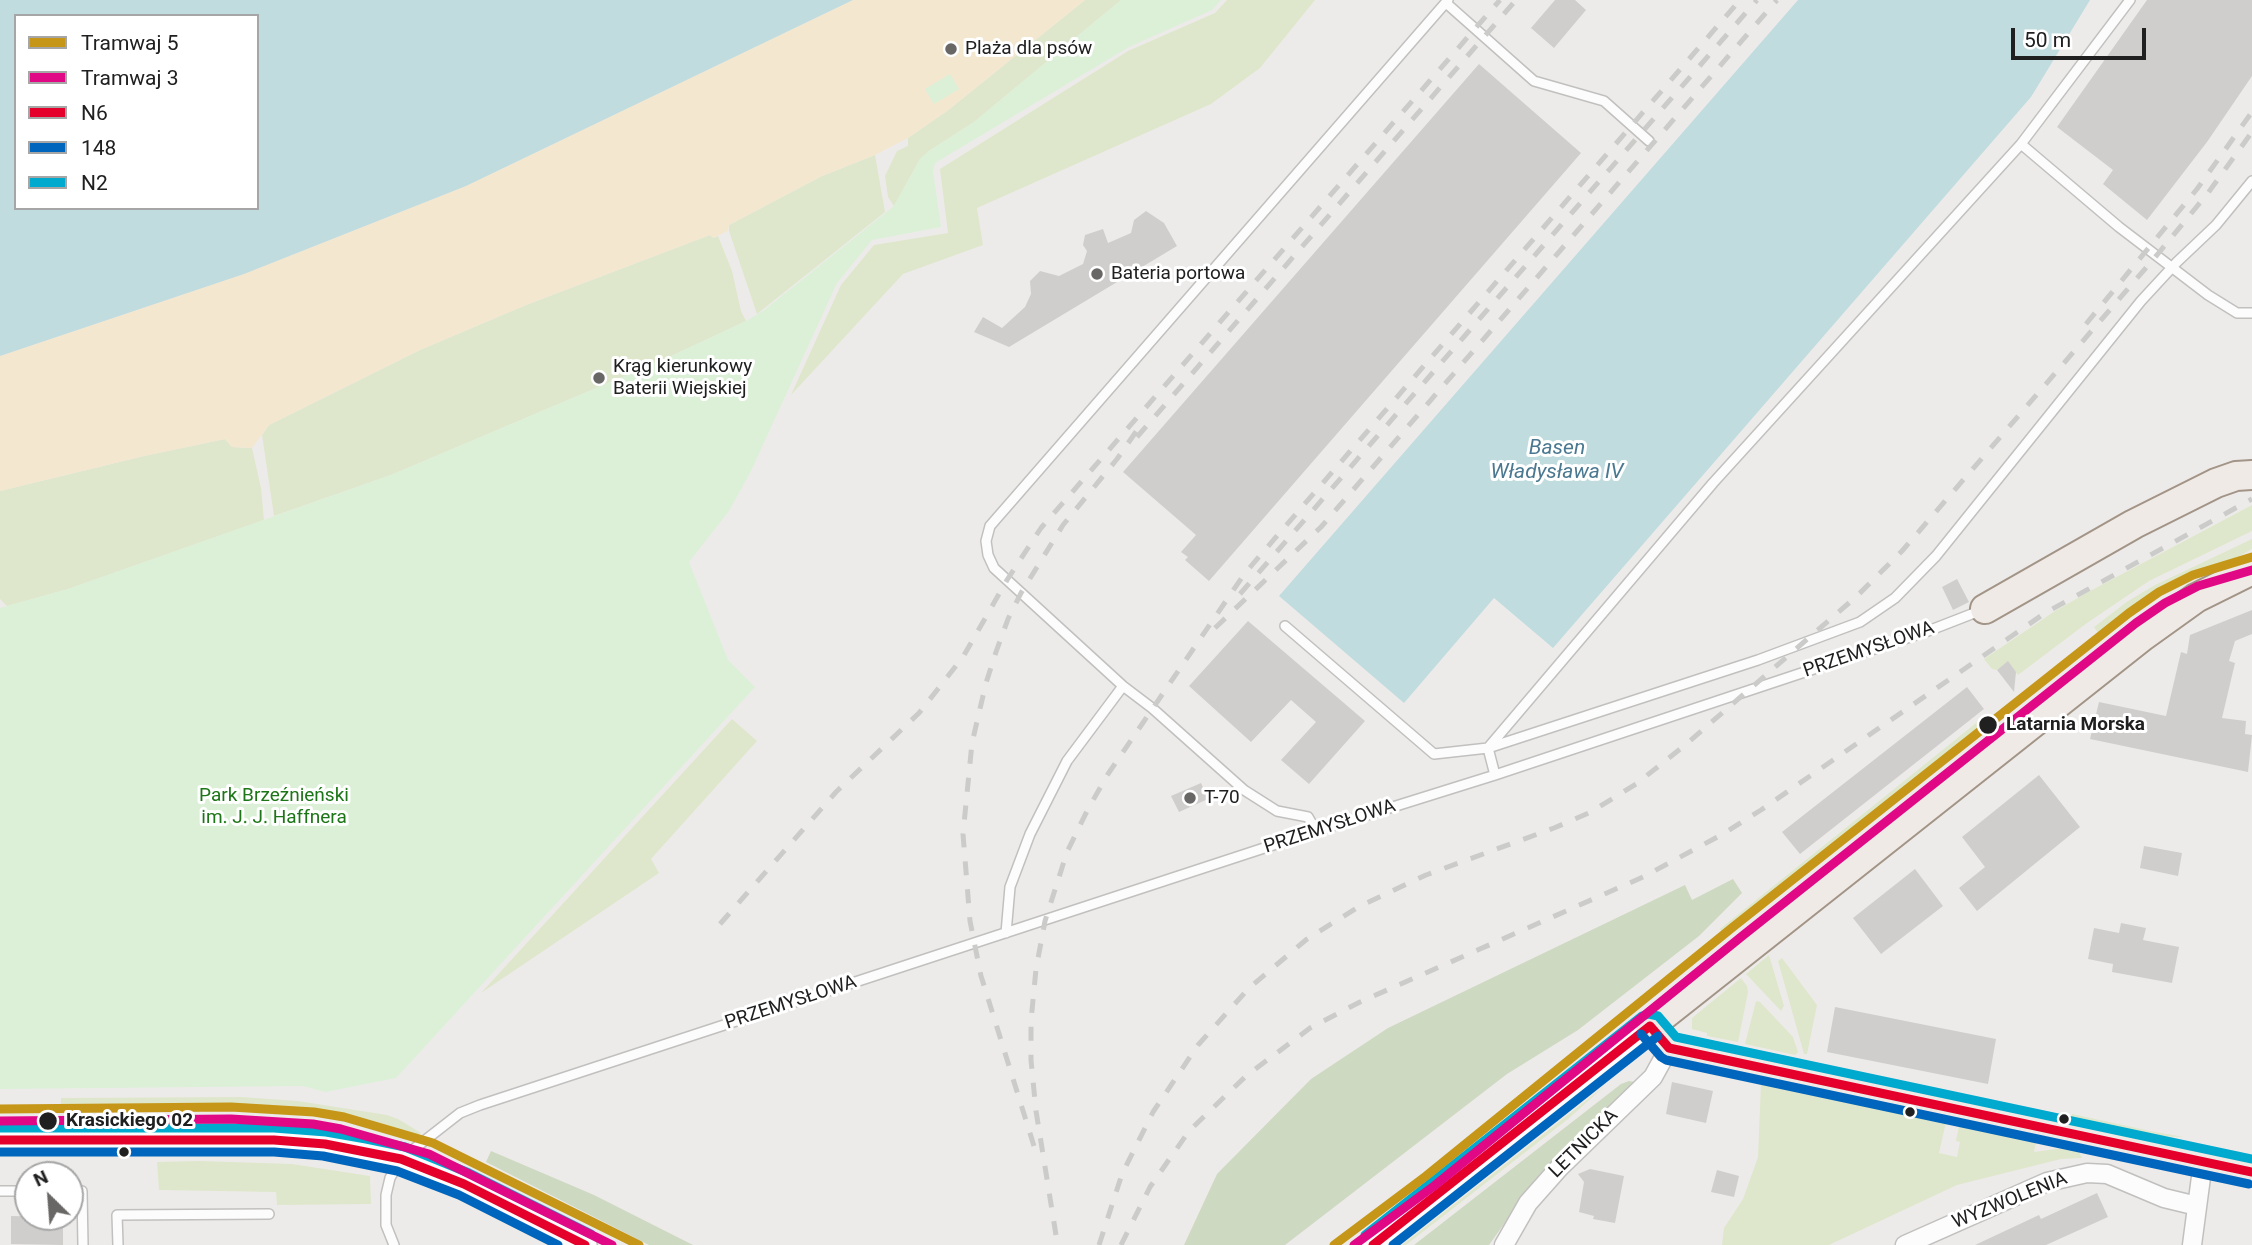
<!DOCTYPE html>
<html>
<head>
<meta charset="utf-8">
<style>
  body { margin:0 }
  #map { position:relative; width:2252px; height:1245px; overflow:hidden; background:#edebe9; font-family:Roboto,sans-serif }
  canvas { display:block }
  .legend { position:absolute; left:14px; top:14px; width:245px; height:196px; box-sizing:border-box; background:#fff; border:2px solid #a6a6a6; margin:0; padding:9px 12px; list-style:none; font-size:21px; color:#202020 }
  .legend li { display:flex; align-items:center; gap:14px; height:35px }
  .legend b { width:35px; border:2px solid #a6a6a6 }
  .north { position:absolute; left:14px; top:1161px; width:70px; height:70px; box-sizing:border-box; background:#fff; border:2px solid #a6a6a6; border-radius:50%; rotate:335deg; font-size:19px; font-weight:700; line-height:28px; text-align:center; color:#202020 }
  .north::after { content:''; display:block; margin:auto; width:24px; height:32px; background:#686766; clip-path:polygon(50% 0,100% 100%,50% 72%,0 100%) }
  .scale { position:absolute; left:2011px; top:28px; width:135px; height:32px; box-sizing:border-box; border:4px solid #202020; border-top:0; padding-left:9px; font-size:21px; line-height:24px; white-space:nowrap; color:#202020; -webkit-text-stroke:5px #fff; paint-order:stroke }
</style>
</head>
<body>
<div id="map">
<canvas width="2252" height="1245"></canvas>
<ul class="legend">
<li><b style="height:9px;background:#c59618"></b>Tramwaj 5</li>
<li><b style="height:9px;background:#e10886"></b>Tramwaj 3</li>
<li><b style="height:9px;background:#e4002b"></b>N6</li>
<li><b style="height:9px;background:#0065bd"></b>148</li>
<li><b style="height:9px;background:#00a9ce"></b>N2</li>
</ul>
<div class="north">N</div>
<div class="scale">50 m</div>
</div>
<script>
const ctx = document.querySelector('canvas').getContext('2d');
ctx.lineJoin = 'round';
function fill(path, color) { ctx.fillStyle = color; ctx.fill(path, 'evenodd'); }
const toPath = rows => new Path2D(rows.map(r => 'M' + r).join(''));
function trace(path, color, width, dash) { ctx.strokeStyle = color; ctx.lineWidth = width; ctx.lineCap = dash ? 'butt' : 'round'; ctx.setLineDash(dash || []); ctx.stroke(path); }
function write(font, color, halo, rows, align = 'center') {
  ctx.font = font + ' Roboto,sans-serif'; ctx.lineWidth = 6; ctx.setLineDash([]); ctx.textBaseline = 'middle'; ctx.strokeStyle = halo; ctx.fillStyle = color; for (const [text, x, y, turn = 0] of rows) {
    ctx.save(); ctx.translate(x, y); ctx.rotate((+turn || 0) * Math.PI / 180); ctx.textAlign = isNaN(turn) ? turn : align; if (halo) ctx.strokeText(text, 0, 0); ctx.fillText(text, 0, 0); ctx.restore();
  }
}
const grass = toPath([
  [1085,0,1121,0,974,122,929,151,920,159,894,206,888,197,885,176,897,151,908,146,908,138,947,111],
  [1227,0,1315,0,1260,68,1211,104,977,208,983,245,903,274,791,395,841,285,874,245,948,233,940,169,1128,51,1215,13],
  [875,155,885,212,757,314,729,231,729,225,822,176],
  [710,235,714,238,718,236,732,271,741,311,746,321,667,358,391,475,274,516,262,435,269,425,420,350,526,305],
  [225,439,232,447,252,448,261,488,264,520,68,589,7,606,0,599,0,491,144,456],
  [2252,505,2252,531,2149,581,2087,623,2018,675,2008,662,1997,670,1992,669,1984,659,2055,611,2092,590],
  [2252,539,2252,549,2234,559,2183,576,2138,603,2098,633,2094,627,2128,601,2155,585],
  [732,719,757,741,651,859,659,873,481,993],
  [1981,719,1984,723,1722,933,1720,929],
  [1769,955,1784,1006,1781,1011,1746,974],
  [1782,958,1817,1005,1807,1054,1804,1054,1778,961],
  [1741,978,1747,986,1748,992,1738,1042,1707,1036,1707,1033,1692,1029,1692,1018],
  [1756,1001,1760,1002,1793,1037,1798,1052,1795,1055,1745,1044],
  [1761,1083,1946,1122,1939,1153,1957,1157,1960,1142,1956,1141,1959,1126,2036,1142,2034,1152,2063,1148,2078,1150,2082,1158,2061,1159,1957,1185,1829,1245,1722,1245,1724,1228,1743,1199,1758,1157],
  [1606,1085,1568,1119,1406,1245,1402,1245],
  [241,1097,298,1101,387,1115,398,1119,421,1133,418,1135,353,1115,273,1106,61,1106,61,1098],
  [2072,1114,2150,1131,2184,1137,2150,1136,2071,1120],
  [61,1120,268,1120,330,1128,397,1142,323,1133,61,1132],
  [199,1161,292,1164,370,1176,371,1204,277,1205,276,1192,159,1190,157,1162]
]);
const forest = toPath([
  [1733,879,1742,893,1699,936,1578,1030,1507,1074,1285,1245,1184,1245,1217,1174,1311,1079,1388,1028,1685,885,1692,900],
  [1629,1081,1635,1082,1526,1193,1489,1245,1414,1245,1621,1084],
  [491,1151,594,1195,693,1245,649,1245,486,1162]
]);
const sand = toPath([
  [853,0,1085,0,947,111,908,138,875,155,822,176,729,225,728,231,713,238,710,235,526,305,420,350,269,425,252,448,232,447,225,439,144,456,0,491,0,356,244,274,466,186]
]);
const park = toPath([
  [1121,0,1221,0,1212,10,1129,47,935,163,933,171,941,227,872,240,837,283,751,471,729,511,689,562,728,660,755,687,396,1078,325,1092,303,1086,0,1089,0,608,68,589,391,475,667,358,746,321,763,311,894,206,920,159,929,151,974,122],
  [950,74,959,89,934,104,925,89]
]);
const water = toPath([
  [0,0,853,0,466,186,244,274,0,356],
  [16,16,257,16,257,208,16,208],
  [1798,0,2090,0,2031,97,1553,648,1494,598,1404,703,1279,596]
]);
const building = toPath([
  [1555,0,1575,0,1586,10,1554,48,1531,28],
  [2147,0,2252,0,2252,76,2207,142,2147,220,2103,184,2113,170,2057,127],
  [1479,64,1581,153,1209,581,1185,560,1188,557,1181,552,1196,535,1123,472],
  [1146,211,1164,223,1177,246,1009,347,974,332,983,317,1002,328,1025,307,1031,294,1030,281,1040,271,1059,276,1083,264,1087,251,1083,245,1085,235,1103,229,1108,243,1131,233,1134,220],
  [1957,579,1969,602,1953,610,1942,587],
  [2252,610,2252,634,2235,641,2229,661,2235,663,2222,718,2246,721,2245,734,2252,735,2248,772,2090,739,2099,702,2166,716,2181,652,2187,654,2190,635],
  [1248,621,1365,721,1309,784,1281,760,1316,722,1291,700,1251,742,1189,686],
  [2008,661,2016,672,2014,692,1997,670],
  [1967,687,1984,709,1800,854,1782,832],
  [2039,775,2080,827,1977,911,1959,888,1985,867,1962,837],
  [1201,783,1208,799,1179,812,1171,796],
  [2144,846,2182,853,2178,876,2140,868],
  [1915,869,1943,906,1881,954,1853,918],
  [2121,923,2146,928,2143,940,2179,947,2172,983,2112,972,2113,964,2088,959,2094,928,2119,933],
  [1835,1007,1996,1039,1988,1084,1827,1052],
  [1672,1082,1713,1091,1706,1123,1666,1114],
  [1590,1169,1624,1176,1615,1223,1593,1219,1594,1216,1579,1212,1584,1182,1578,1174],
  [1717,1170,1739,1176,1734,1197,1711,1192],
  [2097,1193,2108,1217,2046,1245,1975,1245,2039,1215,2041,1219],
  [11,1216,63,1217,63,1245,11,1244]
]);
const service = toPath([
  [2130,0,2021,144,2119,227,2208,295,2237,313,2252,313],
  [1446,3,1534,81,1604,101,1649,141],
  [1285,626,1434,754,1488,748,1758,660,1860,622,1895,598,1936,556,2141,301,2177,262,2216,225,2252,181],
  [1123,686,1152,708,1244,790,1277,811,1308,817,1316,831],
  [1495,775,1488,748,1713,483,2021,144],
  [1006,933,1010,887,1030,834,1067,761,1123,686,994,568,988,555,986,541,990,526,1448,0],
  [0,1191,28,1191],
  [70,1191,82,1191,83,1245],
  [118,1245,117,1215,269,1214],
  [394,1245,386,1225,386,1195,390,1178,401,1159,460,1113,480,1105,1316,831,1495,775,1928,631,1982,610]
]);
const minor = toPath([
  [1504,1245,1528,1203,1559,1168,1653,1077,1669,1048],
  [1905,1245,2047,1182,2087,1173,2107,1174,2164,1198,2197,1206],
  [2192,1245,2203,1162]
]);
const tertiary = toPath([
  [0,1140,274,1140,325,1144,364,1151,401,1159,464,1184,585,1245],
  [1373,1245,1650,1026]
]);
const primary = toPath([
  [2252,570,2196,598,2143,636,1650,1026,1669,1048,2252,1172],
  [1985,609,2134,524,2216,483,2236,476,2252,475]
]);
const rail = toPath([
  [2086,324,2197,189,2252,112],
  [1137,437,1516,0],
  [1240,594,1757,0],
  [1215,628,1321,527,1777,0],
  [720,924,836,792,919,713,963,657,1007,580,1041,528,1500,0],
  [1034,1146,981,976,970,921,963,834,972,743,986,683,996,652,1008,619,1021,593,1063,525,1117,459,1140,426],
  [1056,1235,1036,1111,1031,1060,1031,1021,1036,969,1045,921,1067,852,1088,809,1108,774,1245,573,1740,0],
  [1099,1245,1122,1174,1153,1112,1198,1045,1249,988,1307,939,1360,906,1426,875,1554,828,1591,812,1636,784,1684,746,1857,596,1902,551,2157,255,2208,193,2252,132],
  [1121,1245,1150,1187,1189,1131,1246,1076,1310,1028,1360,1002,1643,877,1723,834,1761,810,2045,613,2252,499]
]);
const bus1 = toPath([
  [1650,1026,1669,1048,2252,1172],
  [0,1140,274,1140,325,1144,401,1159,464,1184,585,1245],
  [1373,1245,1650,1026]
]);
const bus2 = toPath([
  [1641,1034,1661,1057,1666,1060,2249,1184],
  [0,1152,274,1152,323,1156,397,1171,459,1195,558,1245],
  [1393,1245,1658,1036]
]);
const bus3 = toPath([
  [0,1128,274,1128,326,1132,366,1139,405,1147,469,1173,591,1234],
  [1365,1235,1642,1016,1649,1014,1658,1016,1676,1037,2252,1159]
]);
const tram1 = toPath([
  [0,1109,231,1107,314,1112,344,1117,433,1143,639,1245],
  [1334,1245,1426,1176,1733,927,2129,613,2159,592,2193,575,2252,557]
]);
const tram2 = toPath([
  [0,1121,231,1119,313,1124,341,1129,429,1154,612,1245],
  [1354,1245,1434,1186,1741,937,2136,623,2165,603,2198,586,2252,570]
]);
const markers = [
  [951,49,7,"#686766"],
  [1097,274,7,"#686766"],
  [599,378,7,"#686766"],
  [1988,725,10,"#202020"],
  [1190,798,7,"#686766"],
  [1910,1112,6,"#202020"],
  [2064,1119,6,"#202020"],
  [48,1121,10,"#202020"],
  [124,1152,6,"#202020"]
];
const poiNames = [
  ["Plaża dla psów",965,49],
  ["Bateria portowa",1111,274],
  ["Krąg kierunkowy",613,367],
  ["Baterii Wiejskiej",613,389],
  ["T-70",1204,798]
];
const streetNames = [
  ["PRZEMYSŁOWA",1869,650,-19],
  ["PRZEMYSŁOWA",1330,827,-18],
  ["PRZEMYSŁOWA",791,1003,-18],
  ["LETNICKA",1584,1144,-45],
  ["WYZWOLENIA",2010,1201,-22]
];
const stopNames = [
  ["Latarnia Morska",2006,725],
  ["Krasickiego 02",66,1121]
];
const parkNames = [
  ["Park Brzeźnieński",274,796],
  ["im. J. J. Haffnera",274,818]
];
const waterNames = [
  ["Basen",1557,449],
  ["Władysława IV",1557,473]
];
fill(grass, '#dee7cb');
fill(forest, '#cdd9c1');
fill(sand, '#f3e7d0');
fill(park, '#dbf0d7');
fill(water, '#c0dcde');
fill(building, '#d0cecc');
trace(service, '#c1c0bf', 12);
trace(minor, '#c1c0bf', 21);
trace(tertiary, '#c1c0bf', 26);
trace(primary, '#a29587', 32);
trace(service, '#fcfcfc', 9);
trace(minor, '#fcfcfc', 18);
trace(tertiary, '#fcfcfc', 23);
trace(primary, '#f0eae6', 28);
trace(rail, '#cbcbca', 5, [14, 14]);
trace(bus1, '#e4002b', 9);
trace(bus2, '#0065bd', 9);
trace(bus3, '#00a9ce', 9);
trace(tram1, '#c59618', 9);
trace(tram2, '#e10886', 9);
for (const [x, y, r, color] of markers) { const dot = new Path2D(); dot.arc(x, y, r, 0, 2 * Math.PI); ctx.fillStyle = color; ctx.fill(dot); trace(dot, '#fff', 2.5); }
write('19px', '#202020', '#fff', poiNames, 'left');
write('19px', '#202020', '#fff', streetNames);
write('bold 19px', '#202020', '#fff', stopNames, 'left');
write('19px', '#1c7516', '#fff', parkNames);
write('italic 21px', '#4a7890', '#fff', waterNames);
</script>
</body>
</html>
